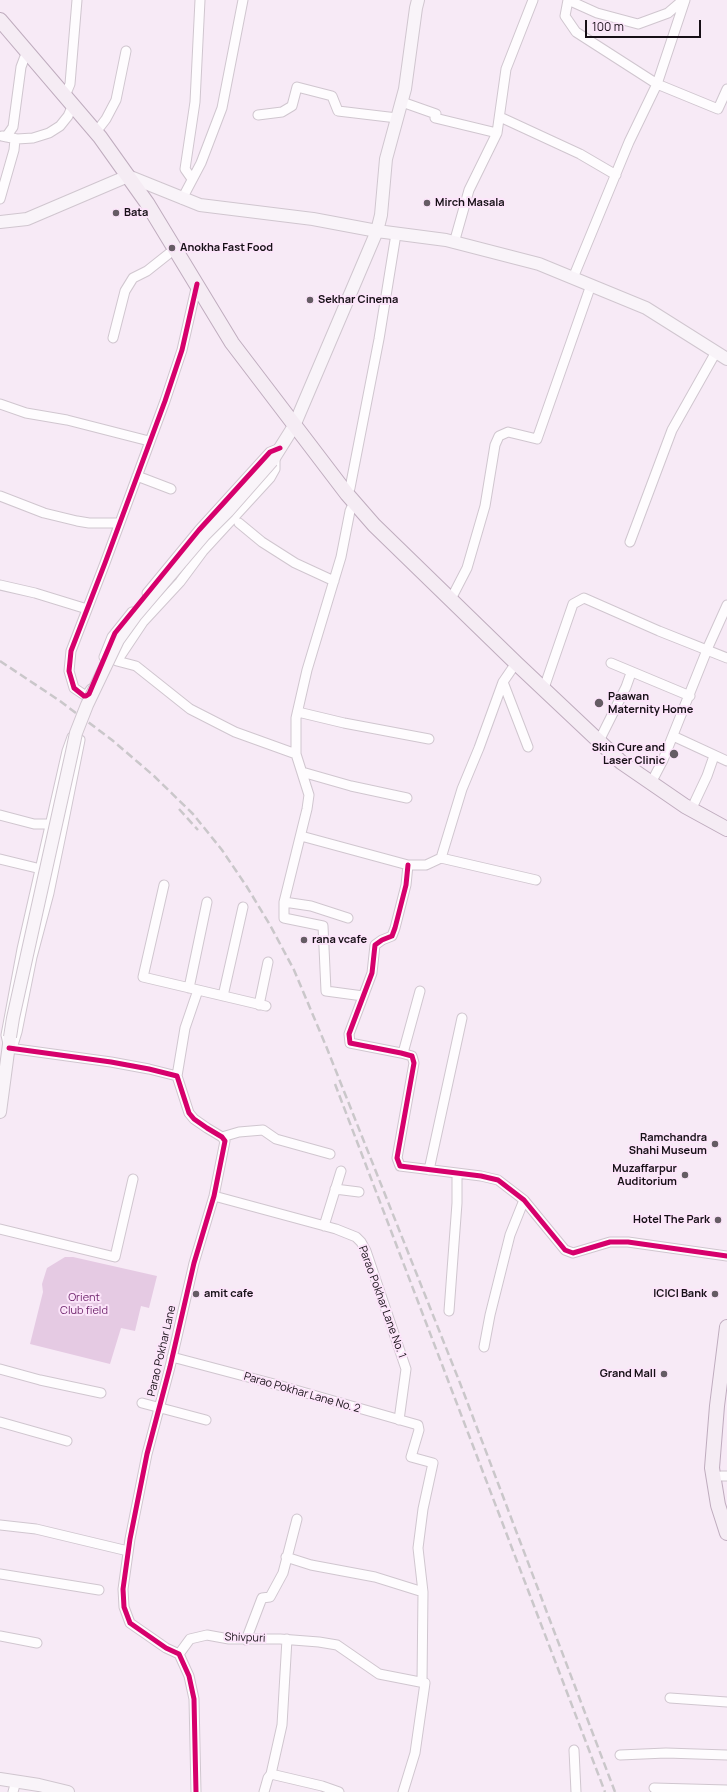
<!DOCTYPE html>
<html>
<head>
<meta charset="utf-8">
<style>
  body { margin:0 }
  #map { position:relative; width:727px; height:1792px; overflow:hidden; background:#f7eaf6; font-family:Manrope,sans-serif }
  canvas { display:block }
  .scale { position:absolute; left:585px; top:20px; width:116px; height:18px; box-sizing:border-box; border:2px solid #160f16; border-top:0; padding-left:5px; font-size:12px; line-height:14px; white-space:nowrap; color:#160f16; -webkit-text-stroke:3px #fce5fa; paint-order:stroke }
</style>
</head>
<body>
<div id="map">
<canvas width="727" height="1792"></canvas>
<div class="scale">100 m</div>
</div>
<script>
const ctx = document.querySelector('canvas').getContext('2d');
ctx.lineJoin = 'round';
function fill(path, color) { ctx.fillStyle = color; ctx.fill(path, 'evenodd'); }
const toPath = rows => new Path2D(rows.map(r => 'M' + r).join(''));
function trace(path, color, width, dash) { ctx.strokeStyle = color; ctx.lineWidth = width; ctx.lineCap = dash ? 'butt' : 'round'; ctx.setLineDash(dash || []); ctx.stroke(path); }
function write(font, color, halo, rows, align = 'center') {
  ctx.font = font + ' Manrope,sans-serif'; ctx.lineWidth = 4; ctx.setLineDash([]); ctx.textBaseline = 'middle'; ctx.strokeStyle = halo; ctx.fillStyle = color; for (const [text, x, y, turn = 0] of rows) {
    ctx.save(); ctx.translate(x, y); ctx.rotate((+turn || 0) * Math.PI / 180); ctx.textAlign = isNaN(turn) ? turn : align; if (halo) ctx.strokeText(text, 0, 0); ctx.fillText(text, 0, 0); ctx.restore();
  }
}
const green = toPath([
  [65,1257,73,1257,157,1276,149,1308,141,1306,135,1331,121,1328,110,1364,30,1344,43,1292,42,1284,47,1268]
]);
const street = toPath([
  [568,0,565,16,576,32,657,84,718,109,727,89],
  [568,0,597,13,638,24,668,13,683,0],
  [65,96,70,84,77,0],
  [402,102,436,114,435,118,497,133],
  [258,115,282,112,292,106,297,87,332,96,338,111,397,118],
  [500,117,580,154,616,175],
  [96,132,106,119,116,100,126,51],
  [2,136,17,139,33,138,49,133,60,126,68,116,73,105],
  [6,137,13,127,21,67,27,51],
  [192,179,185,169,195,102,200,0],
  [0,199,14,150,15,139],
  [182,199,201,163,222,108,243,0],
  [454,243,469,190,497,133,506,69,533,0],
  [573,278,629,142,657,84,685,0],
  [113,338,125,291,133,278,147,271,176,248],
  [0,404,26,413,67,420,149,441],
  [275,455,275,469,270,478,203,551,180,582,143,622,117,661,136,666,190,709,235,732,296,754],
  [137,476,171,489],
  [347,494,350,488,379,339,396,234],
  [0,496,44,513,77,521,89,523,119,523],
  [354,502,350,511,341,557,307,670,296,718,296,754,309,795,307,809,284,902,284,918,323,926,326,991,363,996],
  [239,523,262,542,295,563,334,581],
  [630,542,672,430,716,352],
  [0,585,35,593,87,609],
  [147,593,199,530,270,452,280,448],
  [451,599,467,568,485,506,495,445,499,436,508,432,537,439,591,285],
  [104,657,112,637,132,612],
  [611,663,690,696],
  [503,682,528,747],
  [544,688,573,604,584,598,659,631,727,658],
  [91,689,86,696,74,688,69,671,71,651,105,563,165,401,182,350,197,284],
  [298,712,344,723,429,739],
  [673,736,727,761],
  [72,737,80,740,63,825,49,893,32,957,17,1032,13,1045,9,1048,6,1035,22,949,67,751,72,737],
  [599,741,626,687,631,673],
  [302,772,351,786,407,798],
  [651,783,663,760,709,645,727,605],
  [691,810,707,776,714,756],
  [0,815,34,824,55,824],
  [301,836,408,865,426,865,441,858,462,789,479,748,503,682,516,663],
  [441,858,536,880],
  [0,859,45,870],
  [408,865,406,885,395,928,392,936,382,940,375,945,372,973,349,1034,350,1043,401,1053,412,1056,414,1063,397,1158,400,1166,481,1176,498,1180,524,1200,565,1250,573,1253,610,1242,628,1242,727,1256],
  [164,885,143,977,266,1006],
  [284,902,311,906,348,918],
  [189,988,207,902],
  [223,996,243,907],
  [259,1005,268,962],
  [9,1048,111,1062,149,1069,177,1076,189,1113,194,1119,207,1128,222,1137,225,1141,214,1196,194,1263,170,1367,147,1454,130,1539,123,1589,124,1607,130,1623,166,1648,179,1654,189,1676,194,1699,196,1792],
  [403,1053,420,991],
  [177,1076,185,1028,198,990],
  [222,1137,239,1132,263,1130,276,1139,330,1154],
  [429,1170,462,1018],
  [335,1189,359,1192],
  [214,1196,336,1229,356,1237,361,1242,366,1251,406,1369,399,1420],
  [324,1226,341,1171],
  [0,1229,115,1257,133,1179],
  [449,1311,457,1203,457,1173],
  [484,1347,490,1315,510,1235,524,1200],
  [172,1357,278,1385,418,1425,419,1430,411,1457,433,1463,423,1509,418,1548,423,1592,422,1682],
  [0,1369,40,1380,101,1393],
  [142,1403,206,1420],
  [0,1422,67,1441],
  [721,1476,727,1476],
  [0,1525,36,1529,128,1551],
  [286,1557,311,1565,375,1577,423,1592],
  [0,1574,99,1590],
  [0,1636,37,1643],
  [246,1640,262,1598,270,1597,283,1573,297,1519],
  [179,1654,190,1639,207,1635,229,1639,280,1639,319,1642,337,1645,379,1674,425,1683,415,1753,403,1792],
  [670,1698,727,1702],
  [574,1750,576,1792],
  [620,1755,666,1753,727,1755],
  [271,1774,322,1786,339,1792],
  [654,1788,727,1790],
  [13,1792,16,1781],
  [264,1792,268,1778,271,1774,282,1725,287,1639]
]);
const secondary = toPath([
  [0,222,27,219,128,176,200,205,313,219,377,231,446,240,539,264,646,308,727,359],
  [272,461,294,426,377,231,381,215,386,159,405,89,416,8,418,0],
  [0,1112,10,1037],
  [0,1779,39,1785,68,1792]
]);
const primary = toPath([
  [0,20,100,137,147,203,232,343,347,494,374,525,516,663,621,762,685,806,727,829],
  [727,1327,717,1406,712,1468,718,1505,727,1533]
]);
const rail = toPath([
  [0,661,60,701,112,740,154,776,193,814,222,850,247,887,270,925,294,970,326,1046,460,1383,615,1792],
  [179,809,198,830],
  [335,1084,605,1792]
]);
const secondaryBridge = toPath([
  [10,1037,13,1018,72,752,76,733,87,705,118,640,136,615,204,535,228,511,272,461]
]);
const cycleway = toPath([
  [197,284,182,350,165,401,105,563,71,651,69,671,74,688,84,696,86,696,89,694,115,633,199,530,270,452,280,448],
  [408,865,406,885,395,928,392,936,382,940,375,945,372,973,349,1034,350,1043,401,1053,412,1056,414,1063,397,1158,400,1166,481,1176,498,1180,524,1200,565,1250,573,1253,610,1242,628,1242,727,1256],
  [9,1048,111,1062,149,1069,177,1076,189,1113,194,1119,207,1128,222,1137,225,1141,214,1196,194,1263,170,1367,147,1454,130,1539,123,1589,124,1607,130,1623,166,1648,179,1654,189,1676,194,1699,196,1792]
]);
const markers = [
  [427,203,4,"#655c64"],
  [116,213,4,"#655c64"],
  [172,248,4,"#655c64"],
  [310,300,4,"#655c64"],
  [599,703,5,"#655c64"],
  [674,754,5,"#655c64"],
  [304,940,4,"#655c64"],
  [715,1144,4,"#655c64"],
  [685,1175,4,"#655c64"],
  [718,1220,4,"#655c64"],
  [196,1294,4,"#655c64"],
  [715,1294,4,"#655c64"],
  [664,1374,4,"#655c64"]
];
const poiNames = [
  ["Mirch Masala",435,203],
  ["Bata",124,213],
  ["Anokha Fast Food",180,248],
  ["Sekhar Cinema",318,300],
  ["Paawan",608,697],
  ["Maternity Home",608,710],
  ["Skin Cure and",665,748,"right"],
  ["Laser Clinic",665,761,"right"],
  ["rana vcafe",312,940],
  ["Ramchandra",707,1138,"right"],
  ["Shahi Museum",707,1151,"right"],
  ["Muzaffarpur",677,1169,"right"],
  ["Auditorium",677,1182,"right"],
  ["Hotel The Park",710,1220,"right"],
  ["amit cafe",204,1294],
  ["ICICI Bank",707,1294,"right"],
  ["Grand Mall",656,1374,"right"]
];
const parkNames = [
  ["Orient",84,1298],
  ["Club field",84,1311]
];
const streetNames = [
  ["Parao Pokhar Lane No. 1",382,1302,70],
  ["Parao Pokhar Lane",162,1351,-77],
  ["Parao Pokhar Lane No. 2",302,1393,16],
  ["Shivpuri",245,1638,2]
];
fill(green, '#e5cae3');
trace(street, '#d0c6cf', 11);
trace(secondary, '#d0c6cf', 14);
trace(primary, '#bfacbe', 16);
trace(street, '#fefcfe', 9);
trace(secondary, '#f9f4f9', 12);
trace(primary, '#f5ecf4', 14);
trace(rail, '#cac7ca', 2.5, [8, 4]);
trace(secondaryBridge, '#d0c6cf', 14, []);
trace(secondaryBridge, '#f9f4f9', 12);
trace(cycleway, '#d6006c', 5);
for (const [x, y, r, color] of markers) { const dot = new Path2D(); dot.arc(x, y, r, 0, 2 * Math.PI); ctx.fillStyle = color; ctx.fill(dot); trace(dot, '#fce5fa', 1.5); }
write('bold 11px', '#160f16', '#fce5fa', poiNames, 'left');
write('11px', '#6a1e68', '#fce5fa', parkNames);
write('11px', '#160f16', '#fce5fa', streetNames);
</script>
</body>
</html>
